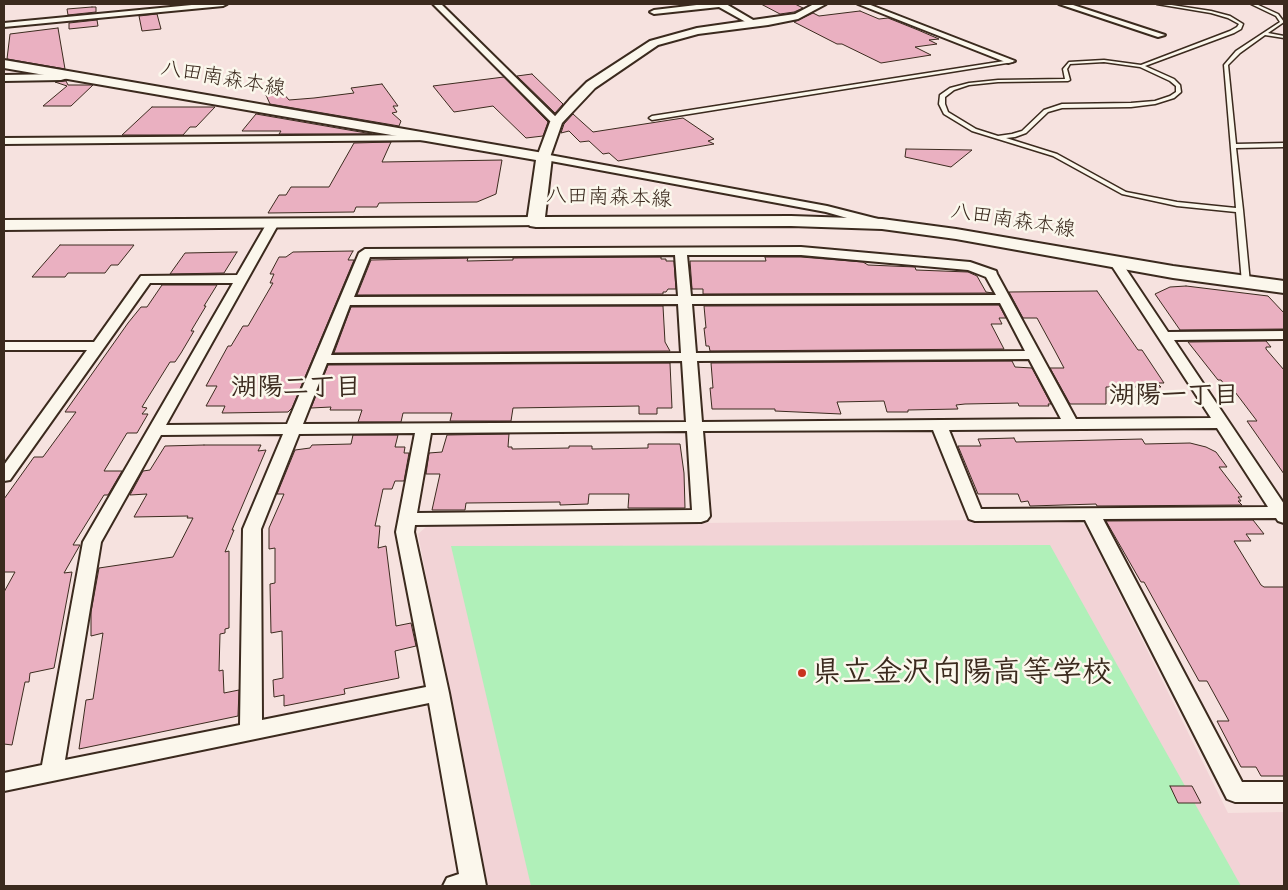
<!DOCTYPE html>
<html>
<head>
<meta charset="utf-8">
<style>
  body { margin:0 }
  #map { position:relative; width:1288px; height:890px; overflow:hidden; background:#f6e2df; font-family:Caveat,sans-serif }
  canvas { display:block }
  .frame { position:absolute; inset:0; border:5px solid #3b2a1e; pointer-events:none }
</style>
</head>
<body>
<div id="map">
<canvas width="1288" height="890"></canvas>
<div class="frame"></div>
</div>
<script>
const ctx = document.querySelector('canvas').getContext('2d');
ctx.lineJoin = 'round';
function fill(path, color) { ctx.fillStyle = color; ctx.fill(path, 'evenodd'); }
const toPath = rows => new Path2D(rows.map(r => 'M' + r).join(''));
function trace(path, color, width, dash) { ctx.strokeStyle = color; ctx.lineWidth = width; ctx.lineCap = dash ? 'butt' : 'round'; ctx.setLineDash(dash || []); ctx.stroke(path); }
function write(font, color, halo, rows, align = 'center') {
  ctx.font = font + ' Caveat,"Klee One",sans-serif'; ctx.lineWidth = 5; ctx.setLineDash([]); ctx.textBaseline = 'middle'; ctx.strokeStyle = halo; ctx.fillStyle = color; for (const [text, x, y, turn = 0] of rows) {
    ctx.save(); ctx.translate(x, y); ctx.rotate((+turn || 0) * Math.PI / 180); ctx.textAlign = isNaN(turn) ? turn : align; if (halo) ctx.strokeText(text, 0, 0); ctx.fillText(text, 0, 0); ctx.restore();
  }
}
const built = toPath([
  [1069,519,1085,525,1228,813,1284,812,1284,886,485,886,418,534,427,526]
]);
const green = toPath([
  [1050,545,1241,886,531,886,451,546]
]);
const building = toPath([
  [761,4,795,4,803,8,794,12,780,14,761,4],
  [92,7,96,7,96,12,68,15,67,9,92,7],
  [860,11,879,19,888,18,918,30,939,39,929,40,937,44,915,47,931,55,881,63,842,44,837,44,794,22,813,13,819,16,860,11],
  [157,14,161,29,142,31,139,16,157,14],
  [97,20,98,26,69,29,69,23,97,20],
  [58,28,65,69,7,59,10,34,58,28],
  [532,74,563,104,555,113,517,76,532,74],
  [504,77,548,122,543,136,526,138,493,106,454,112,433,86,504,77],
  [66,81,68,85,93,85,71,106,43,106,67,86,55,82,66,81],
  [382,84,398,106,393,106,397,112,392,113,401,121,399,126,270,104,266,95,283,93,289,100,314,98,354,93,351,88,382,84],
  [152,107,215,107,196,127,190,127,183,135,122,135,152,107],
  [256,114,372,134,279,134,281,131,242,131,256,114],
  [573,114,593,132,683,118,714,139,708,141,714,144,618,161,609,153,603,154,589,141,580,142,569,131,561,133,564,124,573,114],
  [391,142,382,162,502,160,496,194,477,202,379,203,377,207,356,207,354,212,268,213,279,195,286,195,291,187,329,187,354,143,391,142],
  [906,149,972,150,951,167,905,157,906,149],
  [60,245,134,245,118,265,111,265,105,273,68,273,65,277,32,277,60,245],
  [353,251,348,260,354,260,292,408,288,412,222,413,225,406,206,406,217,386,206,386,228,346,231,346,243,326,248,326,273,283,270,283,274,274,270,274,279,257,286,257,293,252,353,251],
  [237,252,224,273,170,274,185,253,237,252],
  [661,257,661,259,666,259,666,261,674,261,676,289,668,289,666,292,663,292,663,294,357,295,371,260,468,258,467,261,513,260,513,258,661,257],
  [765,257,801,257,863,262,868,265,915,267,916,270,968,272,977,276,986,292,993,293,703,294,703,289,692,289,690,261,766,261,765,257],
  [162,285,217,285,204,306,206,306,191,331,194,331,181,353,175,362,170,362,142,407,147,408,142,414,148,414,137,433,127,433,104,471,122,471,108,495,104,495,73,545,80,545,64,573,72,572,54,668,30,673,29,682,25,682,12,745,4,744,4,592,15,572,4,572,4,499,34,457,43,457,76,412,65,412,128,323,141,307,147,307,162,285],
  [1186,286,1268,296,1284,313,1284,329,1180,330,1155,294,1170,287,1186,286],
  [1097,291,1138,350,1142,350,1164,383,1157,383,1161,387,1106,387,1106,404,1070,404,1050,368,1064,368,1055,351,1037,318,1023,318,1009,292,1097,291],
  [999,305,1006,318,999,318,1002,324,991,324,1004,349,710,351,709,346,706,346,704,328,706,328,704,306,999,305],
  [663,306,665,342,670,351,334,353,351,307,663,306],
  [1266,341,1271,347,1266,347,1266,349,1284,370,1284,474,1247,421,1257,421,1232,388,1227,388,1221,380,1218,380,1188,342,1266,341],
  [1012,361,1015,367,1032,368,1051,404,1048,404,1049,406,1019,406,1018,403,965,404,956,405,958,409,908,410,908,412,887,412,884,401,837,402,841,414,775,411,775,409,712,409,710,388,713,388,711,363,1012,361],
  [670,363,672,408,657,408,657,414,639,414,639,406,513,408,511,421,450,421,452,413,403,413,401,422,358,422,362,410,330,410,331,407,311,408,328,365,670,363],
  [509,434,508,447,512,447,512,449,569,448,569,446,592,446,592,449,648,448,648,444,680,444,684,473,685,508,628,508,629,494,589,494,588,504,560,505,560,502,466,503,465,510,432,510,440,474,426,474,429,453,442,452,447,435,509,434],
  [353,435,398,435,395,447,405,447,404,453,409,453,404,481,395,481,392,489,383,489,375,526,380,526,378,548,386,546,396,626,411,623,416,646,395,651,399,678,344,689,345,694,284,706,284,695,274,697,273,680,283,678,282,631,271,633,270,584,275,583,275,548,269,549,269,528,284,494,277,494,295,450,310,448,312,445,351,444,353,435],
  [1014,438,1016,442,1142,439,1145,444,1190,443,1206,447,1216,452,1227,467,1219,467,1242,497,1238,497,1241,501,1238,501,1242,505,1097,506,1096,504,1030,506,1028,501,1021,502,1018,494,978,494,958,446,981,446,978,439,1014,438],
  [204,445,261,445,258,451,266,450,232,530,234,530,225,552,229,551,229,628,225,629,225,633,220,634,219,671,223,670,224,693,239,690,238,716,79,749,86,700,93,699,103,633,91,636,91,612,99,568,173,557,193,518,187,518,188,516,134,517,147,494,130,495,143,471,150,470,165,446,204,445],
  [1253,520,1264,534,1246,534,1251,541,1234,541,1261,585,1264,587,1284,587,1284,776,1261,776,1256,767,1241,767,1217,721,1229,721,1207,681,1199,681,1144,582,1141,582,1106,521,1253,520],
  [1170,786,1192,786,1201,803,1178,803,1170,786]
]);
const service = toPath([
  [1157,4,1165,4,1211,11,1230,16,1243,24,1241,29,1234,33,1145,66,1174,79,1180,85,1181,92,1174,98,1155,104,1131,107,1062,108,1048,112,1026,133,1015,137,1006,138,1057,154,1126,192,1177,202,1236,208,1224,65,1236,51,1280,22,1276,16,1251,4,1256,4,1278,14,1284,22,1268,33,1284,36,1284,38,1265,35,1240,53,1228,65,1236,144,1284,143,1284,147,1236,148,1243,210,1250,283,1248,284,1244,284,1242,283,1236,212,1177,206,1122,194,1053,156,972,131,944,114,939,104,940,95,950,88,969,83,998,80,1065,79,1063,69,1069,62,1104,60,1141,65,1230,31,1237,27,1239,24,1228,18,1211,13,1157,4],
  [1104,62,1140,67,1170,81,1176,86,1176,92,1170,96,1155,101,1131,103,1062,104,1044,110,1022,131,1012,134,998,136,976,129,948,112,945,104,945,97,954,90,969,85,998,82,1068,81,1070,80,1067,69,1070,64,1104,62],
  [1011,60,1013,61,1013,62,652,120,649,118,652,116,1011,60]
]);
const minor = toPath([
  [202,4,227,4,223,6,4,27,4,23,202,4],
  [433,4,441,4,559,120,559,124,553,124,433,4],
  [705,4,726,4,760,24,753,26,719,7,654,14,650,12,654,10,705,4],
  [858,4,868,4,1015,61,1008,63,858,4],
  [1059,4,1070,4,1165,35,1158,37,1059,4],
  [68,72,72,75,71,77,61,80,4,81,4,75,61,74,68,72],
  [433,135,437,136,437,140,4,144,4,138,433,135],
  [544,154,827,206,886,221,888,224,882,228,826,212,540,159,539,157,544,154],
  [273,219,279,223,166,425,287,424,359,253,365,249,801,247,970,262,996,271,997,274,1076,419,1211,418,1108,260,1110,257,1118,257,1168,332,1284,331,1284,339,1174,340,1284,504,1284,523,1278,521,1276,518,1103,519,1242,782,1284,782,1284,802,1235,802,1227,799,1085,520,975,521,969,519,933,430,703,431,710,516,707,520,701,522,415,525,414,532,449,693,486,886,443,886,447,878,459,874,429,703,4,791,4,773,42,765,83,542,233,283,150,283,10,480,4,481,4,465,87,350,4,350,4,342,94,342,141,276,237,275,267,223,273,219],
  [675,255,678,296,354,297,370,257,675,255],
  [687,255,801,255,968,270,986,277,996,295,691,296,687,255],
  [1000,303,1025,351,696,353,692,304,1000,303],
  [678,304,681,353,331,355,350,305,678,304],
  [1029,359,1061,419,702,422,697,361,1029,359],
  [682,361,686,422,303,424,327,363,682,361],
  [1217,428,1268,507,981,509,949,430,1217,428],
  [687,431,692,510,417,513,431,433,687,431],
  [415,433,396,532,426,687,262,720,261,529,299,434,415,433],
  [283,434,243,529,240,725,65,760,101,542,161,435,283,434]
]);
const tertiary = toPath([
  [814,4,826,4,798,19,768,25,698,34,658,45,595,88,562,123,549,160,544,161,537,157,550,122,570,99,587,82,650,41,697,28,795,14,814,4],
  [536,217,541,219,544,222,541,225,4,230,4,220,536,217]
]);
const secondary = toPath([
  [4,60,549,154,552,157,545,217,791,216,882,219,956,229,1173,266,1284,281,1284,293,1173,278,956,239,882,229,791,226,536,227,530,226,527,222,536,160,4,68,4,60]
]);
const markers = [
  [802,673,5,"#c8321e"]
];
const farStreetnames = [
  ["八田南森本線",223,79,10],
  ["八田南森本線",609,198,2],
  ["八田南森本線",1013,221,9]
];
const neighbourhoodNames = [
  ["湖陽二丁目",296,388],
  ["湖陽一丁目",1174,396]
];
const nearPoinames = [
  ["県立金沢向陽高等学校",812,673]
];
fill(built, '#f2d3d6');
fill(green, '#b0f0b9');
fill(building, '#eab0c1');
trace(building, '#3b2a1e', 1);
trace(service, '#3b2a1e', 3);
trace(minor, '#3b2a1e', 4);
trace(tertiary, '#3b2a1e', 4);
trace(secondary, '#3b2a1e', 4);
fill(service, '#fbf7ec');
fill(minor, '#fbf7ec');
fill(tertiary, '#fbf7ec');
fill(secondary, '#fbf7ec');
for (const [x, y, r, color] of markers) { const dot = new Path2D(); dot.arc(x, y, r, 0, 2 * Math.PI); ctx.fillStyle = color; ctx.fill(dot); trace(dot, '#fbf7ec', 2); }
write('21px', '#3b2a1e', '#fbf7ec', farStreetnames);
write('bold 26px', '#3b2a1e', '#fbf7ec', neighbourhoodNames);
write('bold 30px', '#3b2a1e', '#fbf7ec', nearPoinames, 'left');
</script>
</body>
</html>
